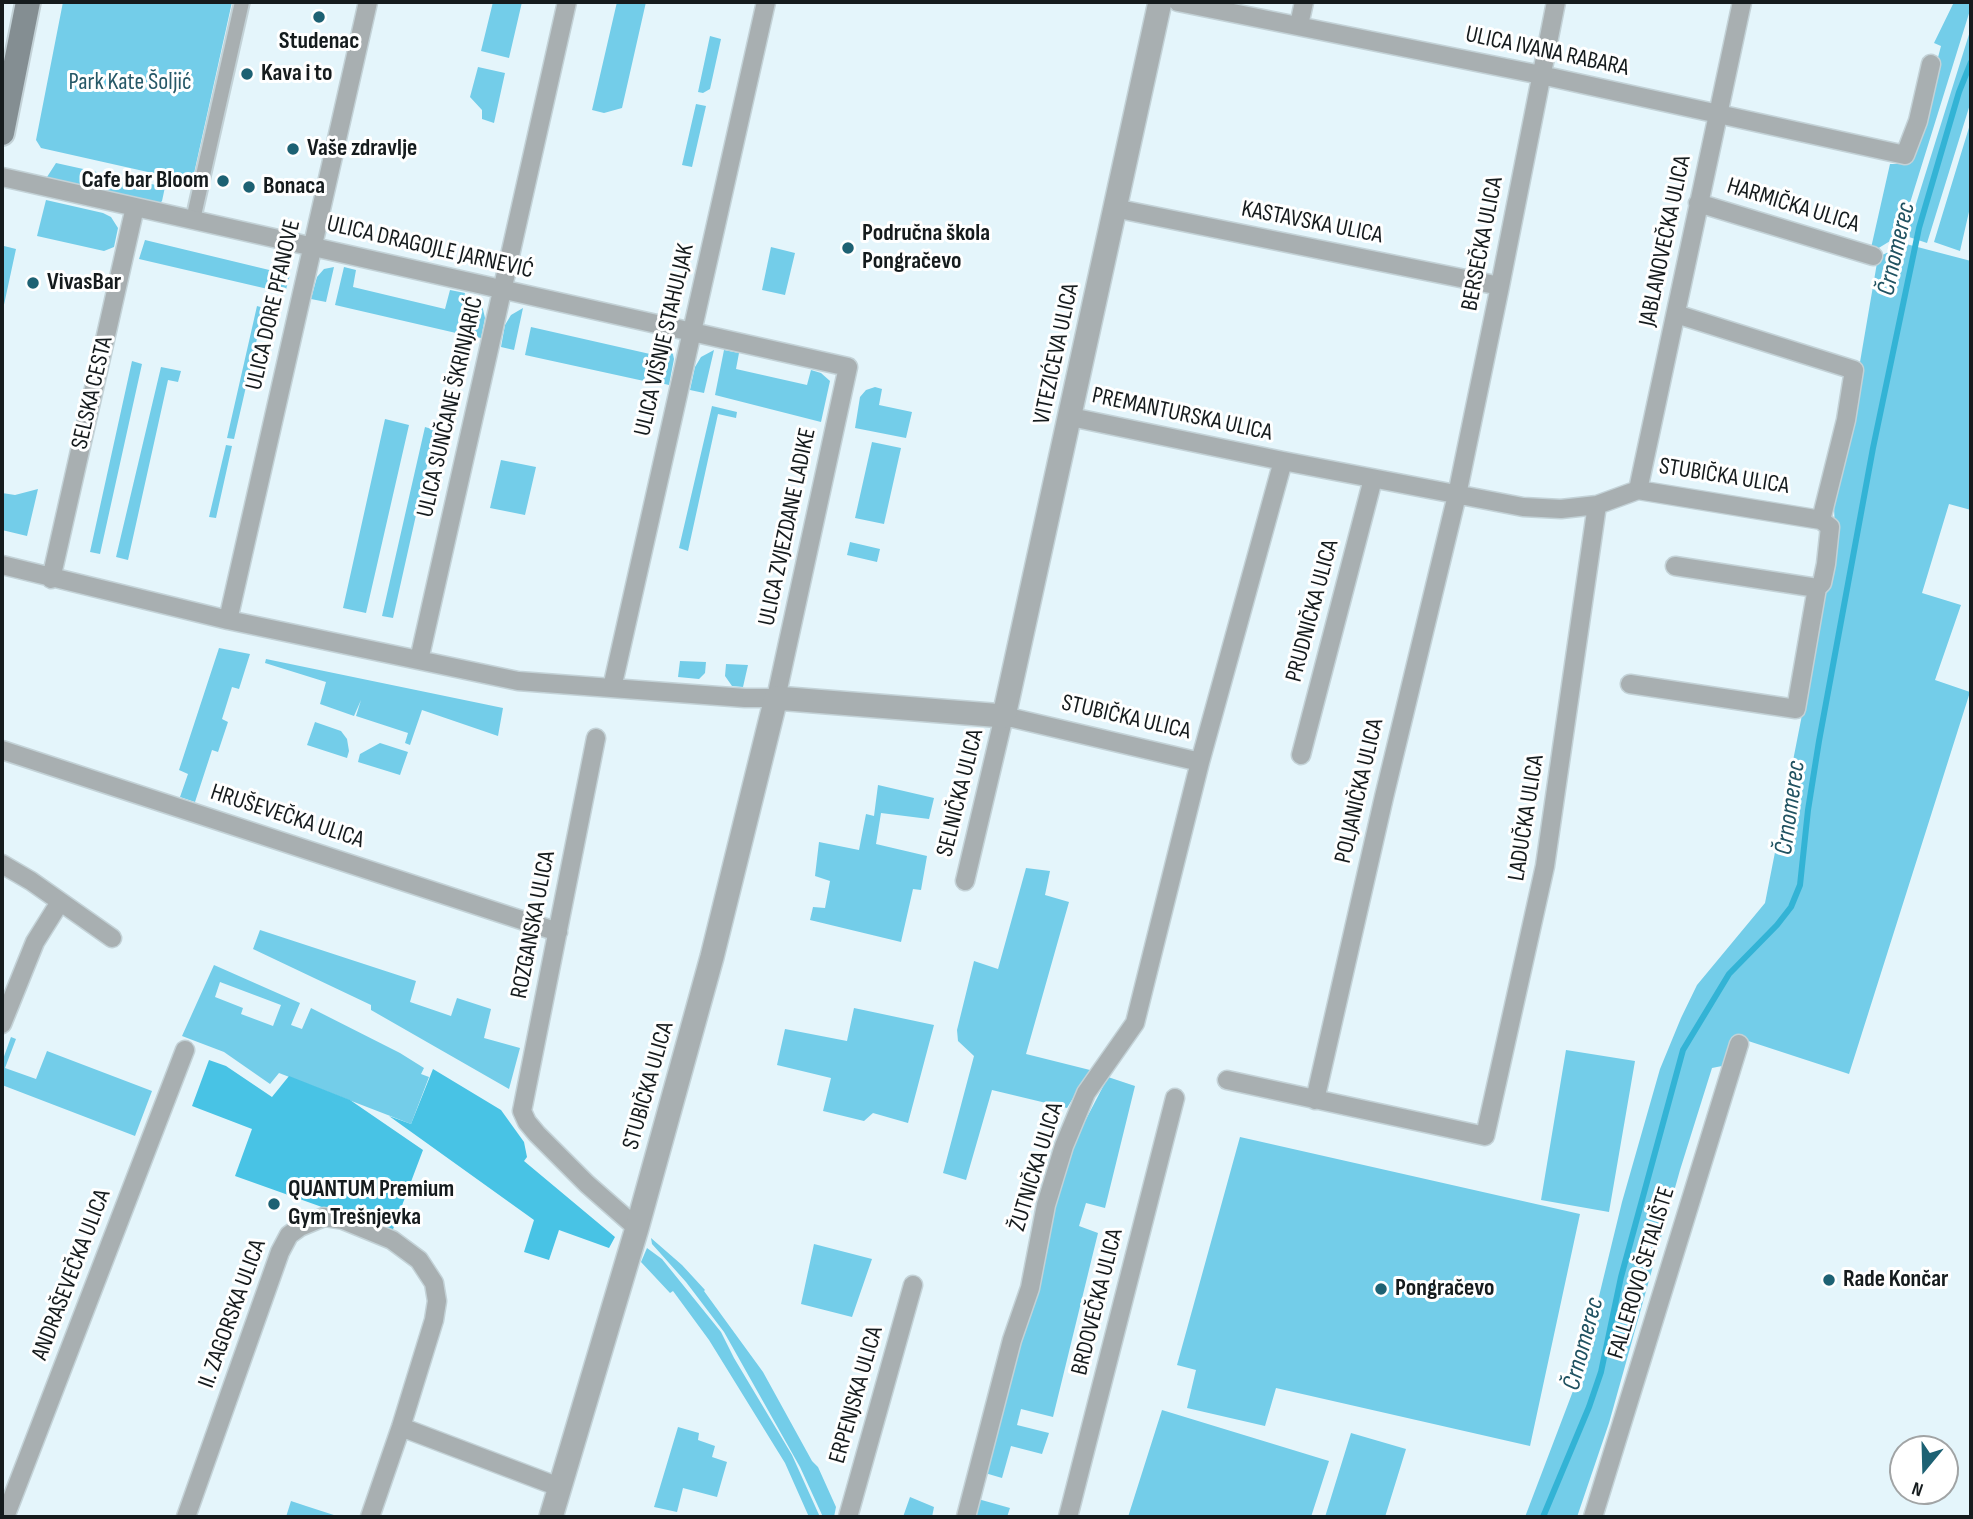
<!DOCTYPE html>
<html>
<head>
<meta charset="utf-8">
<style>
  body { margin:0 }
  #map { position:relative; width:1973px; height:1519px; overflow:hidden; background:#e4f5fb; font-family:"Sofia Sans Condensed",sans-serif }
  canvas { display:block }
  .frame { position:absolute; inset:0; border:4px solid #151b1d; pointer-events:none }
  .north { position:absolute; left:1889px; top:1435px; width:70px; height:70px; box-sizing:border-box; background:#fff; border:2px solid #a1a4a5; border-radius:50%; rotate:199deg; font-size:19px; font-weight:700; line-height:28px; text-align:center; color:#151b1d }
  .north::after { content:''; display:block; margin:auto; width:24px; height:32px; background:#1d6173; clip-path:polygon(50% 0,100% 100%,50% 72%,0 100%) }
</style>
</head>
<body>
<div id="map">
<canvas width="1973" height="1519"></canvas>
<div class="frame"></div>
<div class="north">N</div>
</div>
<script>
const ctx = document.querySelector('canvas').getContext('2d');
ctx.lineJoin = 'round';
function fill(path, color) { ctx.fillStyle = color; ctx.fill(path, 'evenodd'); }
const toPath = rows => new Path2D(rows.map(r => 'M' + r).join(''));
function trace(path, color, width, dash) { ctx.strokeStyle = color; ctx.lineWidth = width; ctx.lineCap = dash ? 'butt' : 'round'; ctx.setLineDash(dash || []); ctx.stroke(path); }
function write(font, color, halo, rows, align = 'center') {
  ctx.font = font + ' "Sofia Sans Condensed",sans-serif'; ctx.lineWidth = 6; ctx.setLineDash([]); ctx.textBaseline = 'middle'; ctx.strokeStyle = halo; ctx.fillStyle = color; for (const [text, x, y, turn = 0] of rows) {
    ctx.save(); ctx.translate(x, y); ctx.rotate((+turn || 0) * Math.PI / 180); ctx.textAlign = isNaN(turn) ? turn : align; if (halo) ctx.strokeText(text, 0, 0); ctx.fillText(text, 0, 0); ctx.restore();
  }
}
const green = toPath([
  [63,2,232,2,193,178,188,181,41,148,36,140],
  [493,2,522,2,509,58,481,51],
  [617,2,646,2,622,108,604,113,592,110],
  [1954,2,1971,2,1971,7,1900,235,1877,249,1871,248,1890,164,1910,164,1941,46,1934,43],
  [1971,28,1971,101,1927,243,1906,236],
  [710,36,721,39,710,89,703,93,698,92],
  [478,67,505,73,494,123,482,119,482,110,470,97],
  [696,104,706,106,692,167,682,165],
  [1971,121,1971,203,1960,251,1934,242],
  [56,163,165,187,162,201,160,203,47,177],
  [46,200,103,213,111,217,118,228,114,247,104,251,37,236],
  [145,240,290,275,285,293,139,259],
  [1906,244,1971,261,1971,510,1949,504,1922,593,1961,605,1935,680,1970,692,1849,1074,1733,1036,1722,1066,1712,1068,1680,1170,1609,1423,1577,1517,1525,1517,1581,1370,1622,1202,1660,1069,1681,1018,1697,985,1765,903,1825,598,1835,533,1834,506,1838,477,1847,438,1878,257],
  [4,246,16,249,2,314,2,256],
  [771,247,795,253,785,295,762,290],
  [334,267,326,302,311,299,317,277,324,269],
  [344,267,356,270,353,287,445,309,450,290,465,293,456,333,335,305],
  [475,297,482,305,485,318,481,338,466,335],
  [257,306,264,308,234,439,227,438],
  [523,308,514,350,501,347,505,325,511,315],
  [531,327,650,354,644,381,525,355],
  [664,338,671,346,674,359,669,385,656,382],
  [714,350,704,393,690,390,695,367,701,357],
  [724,350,739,353,736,369,807,385,811,370,821,373,830,381,821,422,715,395],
  [132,361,142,364,100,554,90,552],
  [161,367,181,371,178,382,168,380,128,560,116,557],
  [875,387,882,389,879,405,912,412,906,438,855,428,860,397,866,390],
  [712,406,737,412,736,418,718,414,688,551,679,548],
  [385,419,409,425,366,613,343,608],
  [425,427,435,430,393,618,382,616],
  [872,442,901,448,884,524,855,518],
  [226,445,232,446,216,518,209,517],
  [501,460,536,467,525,515,490,508],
  [38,489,27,536,2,530,2,493,15,495],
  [850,542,880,549,877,562,847,555],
  [219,648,250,654,239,689,232,687,222,719,228,722,218,752,212,750,195,802,180,797,188,774,179,770],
  [266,659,503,708,498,736,422,710,410,745,405,743,408,733,356,716,361,700,354,716,320,704,326,682,265,663],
  [680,661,706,662,705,673,699,679,678,677],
  [726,664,748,665,743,687,732,686,725,676],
  [315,722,341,731,347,739,349,751,347,758,307,745],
  [380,743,408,752,400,775,358,762,360,754],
  [878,785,934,798,929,819,881,813,876,844,927,856,921,890,913,889,901,942,810,920,813,907,825,908,830,881,815,876,819,842,859,850,866,814,874,816],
  [1026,868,1050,871,1045,895,1069,902,1026,1054,1090,1070,1067,1108,992,1090,966,1180,943,1173,974,1056,958,1041,957,1030,974,961,998,969],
  [260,930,416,981,410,1002,451,1016,457,998,491,1009,484,1038,520,1048,509,1089,371,1010,371,1005,253,949],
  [214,965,300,1003,291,1025,302,1029,311,1008,400,1053,424,1068,421,1074,429,1077,411,1124,279,1073,270,1084,224,1052,182,1036],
  [220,982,281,1005,273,1026,241,1014,243,1008,215,997],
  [854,1008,934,1025,908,1123,873,1113,864,1121,823,1111,831,1078,777,1065,785,1029,847,1041],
  [11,1037,16,1039,5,1068,36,1079,47,1051,152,1091,135,1136,2,1085,2,1062],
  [1566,1050,1635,1061,1609,1212,1541,1200],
  [1108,1077,1135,1086,1105,1208,1086,1203,1079,1226,1098,1233,1053,1417,1021,1409,1017,1425,1049,1433,1042,1454,1011,1446,1002,1478,985,1473,1055,1199,1071,1148],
  [1240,1137,1580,1214,1530,1446,1276,1388,1265,1426,1187,1408,1196,1370,1177,1365],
  [651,1238,682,1265,705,1290,704,1291,763,1372,812,1461,818,1467,836,1507,834,1517,823,1517,800,1467,724,1332,686,1282,652,1244],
  [814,1244,872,1259,852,1317,801,1304],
  [647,1248,662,1259,721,1332,734,1358,792,1455,820,1517,809,1517,785,1463,709,1340,673,1291,670,1293,641,1262],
  [1162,1410,1329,1461,1311,1517,1128,1517],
  [678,1427,699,1433,698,1440,715,1446,712,1457,727,1462,717,1497,683,1488,677,1512,654,1507],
  [1351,1433,1406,1449,1385,1517,1325,1517],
  [910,1497,934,1507,932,1517,903,1517],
  [978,1499,1010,1508,1007,1517,973,1517],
  [291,1501,306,1506,340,1517,286,1517]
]);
const forest = toPath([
  [209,1060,226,1066,272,1097,289,1076,350,1100,423,1150,392,1232,235,1176,252,1129,192,1106],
  [433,1069,501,1110,524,1142,527,1157,524,1161,615,1237,609,1248,559,1230,549,1260,524,1252,534,1220,389,1116,411,1124]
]);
const stream = toPath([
  [1543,1517,1589,1407,1601,1372,1621,1277,1683,1050,1729,974,1777,925,1791,907,1800,885,1808,810,1819,741,1873,448,1919,228,1959,92,1971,62]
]);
const pedestrian = toPath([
  [193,220,242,2]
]);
const minor = toPath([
  [1178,2,1541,75,1905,155,1918,121,1931,64],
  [1299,25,1304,2],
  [2,177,848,367,776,698,745,698,518,681,228,620,2,565],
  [1698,203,1873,256],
  [1114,208,1500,286],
  [1676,314,1854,370,1846,420,1821,520],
  [1071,417,1283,461,1523,507,1561,509,1597,505,1638,490,1821,520,1830,527,1826,564,1822,583,1817,588,1796,709,1630,684],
  [1638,490,1742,2],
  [1675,566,1817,588],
  [51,579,135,207],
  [228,620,368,2],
  [419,660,567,2],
  [612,688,766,2],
  [596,738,522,1111,527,1122,537,1134,587,1184,637,1228],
  [2,750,558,932],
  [1301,755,1373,479],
  [2,864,31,881,112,938],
  [965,881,1004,716,1200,762],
  [2,1024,35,942,60,902],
  [1227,1080,1485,1136,1545,866,1597,505],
  [1315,1100,1384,797,1457,495,1500,286,1556,2],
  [401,1427,559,1487],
  [5,1517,185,1050],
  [186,1517,280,1252,289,1235,300,1227,324,1217,343,1220,392,1240,419,1260,434,1283,437,1301,434,1320,401,1427,370,1517],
  [848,1517,913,1285],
  [966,1517,1012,1340,1030,1288,1046,1205,1064,1146,1086,1093,1135,1023,1200,762,1283,461],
  [1068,1517,1175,1098],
  [1593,1517,1739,1044]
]);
const tertiary = toPath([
  [551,1517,637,1228,712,957,776,698,1004,716,1160,2]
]);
const secondary = toPath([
  [2,133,28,2]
]);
const markers = [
  [319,17,7,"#1d6173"],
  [247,74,7,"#1d6173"],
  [293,149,7,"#1d6173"],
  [223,181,7,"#1d6173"],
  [249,187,7,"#1d6173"],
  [848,248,7,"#1d6173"],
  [33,283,7,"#1d6173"],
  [274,1204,7,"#1d6173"],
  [1829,1280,7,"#1d6173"],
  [1381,1289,7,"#1d6173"]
];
const poiNames = [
  ["Studenac",319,42,"center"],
  ["Kava i to",261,74],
  ["Vaše zdravlje",307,149],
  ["Cafe bar Bloom",209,181,"right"],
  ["Bonaca",263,187],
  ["Područna škola",862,234],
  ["Pongračevo",862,262],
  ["VivasBar",47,283],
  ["QUANTUM Premium",288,1190],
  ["Gym Trešnjevka",288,1218],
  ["Rade Končar",1843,1280],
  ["Pongračevo",1395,1289]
];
const streetNames = [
  ["ULICA IVANA RABARA",1547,52,12],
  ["HARMIČKA ULICA",1793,206,17],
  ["KASTAVSKA ULICA",1312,223,11],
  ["JABLANOVEČKA ULICA",1666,241,-78],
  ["BERSEČKA ULICA",1483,244,-79],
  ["ULICA DRAGOJLE JARNEVIĆ",430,248,13],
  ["ULICA DORE PFANOVE",274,305,-77],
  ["ULICA VIŠNJE STAHULJAK",665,340,-77],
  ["VITEZIĆEVA ULICA",1057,354,-78],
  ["SELSKA CESTA",93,393,-77],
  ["ULICA SUNČANE ŠKRINJARIĆ",451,407,-77],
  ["PREMANTURSKA ULICA",1182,415,12],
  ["STUBIČKA ULICA",1724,477,9],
  ["ULICA ZVJEZDANE LADIKE",788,527,-78],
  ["PRUDNIČKA ULICA",1313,611,-75],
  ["STUBIČKA ULICA",1126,718,13],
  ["POLJANIČKA ULICA",1360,791,-77],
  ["SELNIČKA ULICA",961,793,-76],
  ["HRUŠEVEČKA ULICA",287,817,18],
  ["LADUČKA ULICA",1527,818,-81],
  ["ROZGANSKA ULICA",534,925,-79],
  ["STUBIČKA ULICA",649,1086,-74],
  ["ŽUTNIČKA ULICA",1037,1167,-73],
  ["FALLEROVO ŠETALIŠTE",1642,1273,-73],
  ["ANDRAŠEVEČKA ULICA",72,1275,-69],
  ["BRDOVEČKA ULICA",1098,1302,-76],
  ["II. ZAGORSKA ULICA",233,1314,-70],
  ["ERPENJSKA ULICA",857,1395,-74]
];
const parkNames = [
  ["Park Kate Šoljić",130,83]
];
const waterNames = [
  ["Črnomerec",1897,249,-77],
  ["Črnomerec",1791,808,-82],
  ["Črnomerec",1584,1344,-75]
];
fill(green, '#73cde9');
fill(forest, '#48c3e5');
trace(stream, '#33b3d5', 6);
trace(pedestrian, '#c3d2d7', 18);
trace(minor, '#c3d2d7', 21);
trace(tertiary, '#c3d2d7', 26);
trace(secondary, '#c3d2d7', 28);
trace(pedestrian, '#a8afb1', 14);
trace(minor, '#a8afb1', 18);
trace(tertiary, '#a8afb1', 23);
trace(secondary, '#848e92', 24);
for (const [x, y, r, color] of markers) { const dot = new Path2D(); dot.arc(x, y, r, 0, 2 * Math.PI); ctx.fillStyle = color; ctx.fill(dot); trace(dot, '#fff', 2.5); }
write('bold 24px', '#151b1d', '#fff', poiNames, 'left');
write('24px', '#151b1d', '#fff', streetNames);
write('24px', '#265867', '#fff', parkNames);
write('italic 26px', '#205261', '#fff', waterNames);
</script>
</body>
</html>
